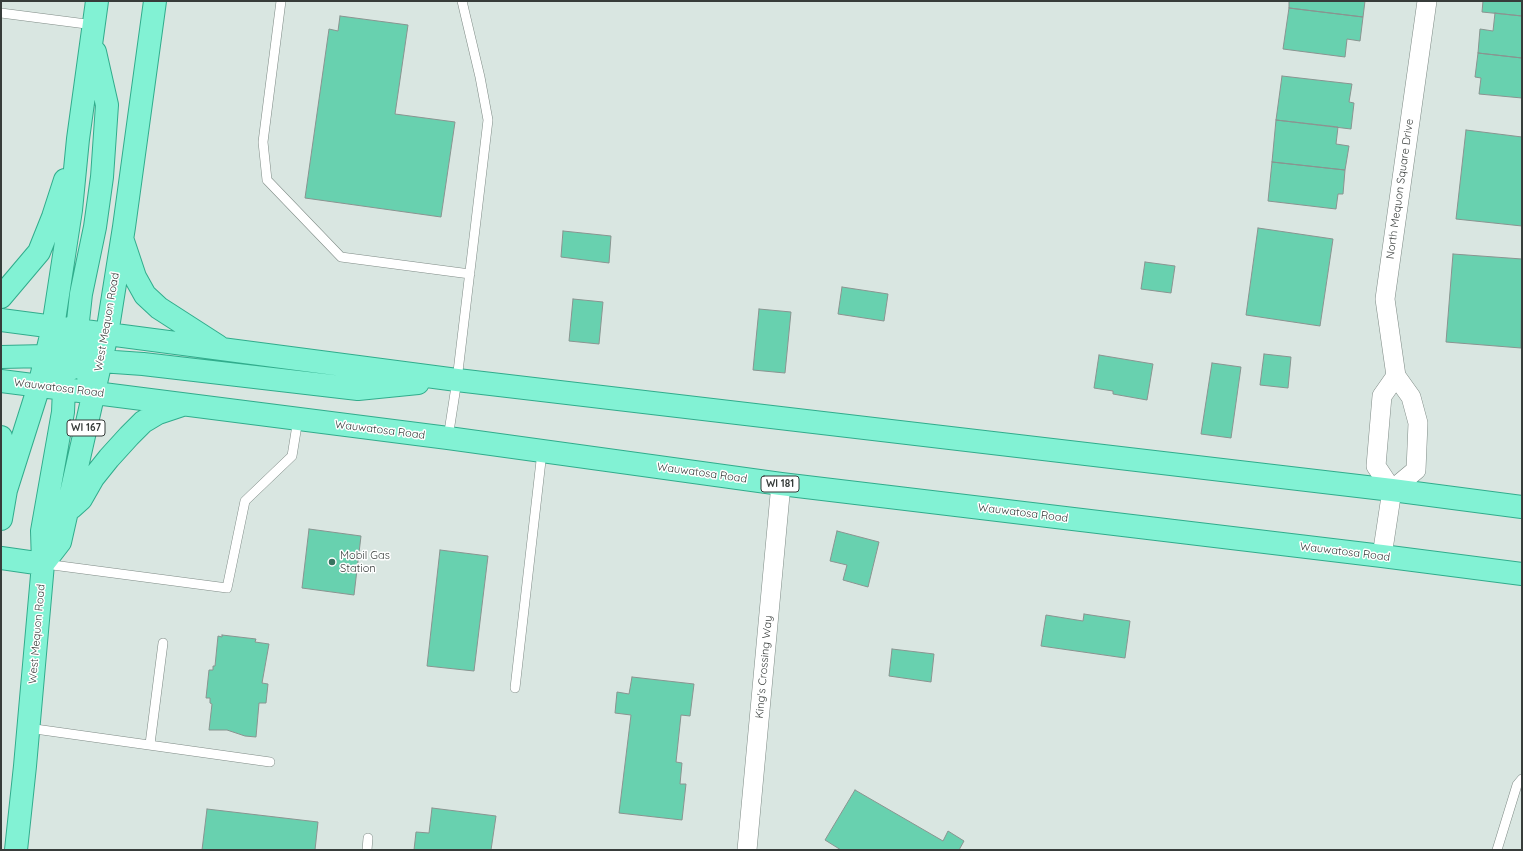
<!DOCTYPE html>
<html>
<head>
<meta charset="utf-8">
<style>
  body { margin:0 }
  #map { position:relative; width:1523px; height:851px; overflow:hidden; background:#d9e6e1; font-family:Quicksand,sans-serif }
  canvas { display:block }
  .frame { position:absolute; inset:0; border:2px solid #373c3a; pointer-events:none }
</style>
</head>
<body>
<div id="map">
<canvas width="1523" height="851"></canvas>
<div class="frame"></div>
</div>
<script>
const ctx = document.querySelector('canvas').getContext('2d');
ctx.lineJoin = 'round';
function fill(path, color) { ctx.fillStyle = color; ctx.fill(path, 'evenodd'); }
const toPath = rows => new Path2D(rows.map(r => 'M' + r).join(''));
function trace(path, color, width, dash) { ctx.strokeStyle = color; ctx.lineWidth = width; ctx.lineCap = dash ? 'butt' : 'round'; ctx.setLineDash(dash || []); ctx.stroke(path); }
function write(font, color, halo, rows, align = 'center') {
  ctx.font = font + ' Quicksand,sans-serif'; ctx.lineWidth = 3; ctx.setLineDash([]); ctx.textBaseline = 'middle'; ctx.strokeStyle = halo; ctx.fillStyle = color; for (const [text, x, y, turn = 0] of rows) {
    ctx.save(); ctx.translate(x, y); ctx.rotate((+turn || 0) * Math.PI / 180); ctx.textAlign = isNaN(turn) ? turn : align; if (halo) ctx.strokeText(text, 0, 0); ctx.fillText(text, 0, 0); ctx.restore();
  }
}
const building = toPath([
  [1289,1,1365,1,1363,17,1289,8,1289,1],
  [1483,1,1522,1,1522,16,1482,12,1483,1],
  [1289,8,1363,17,1360,41,1347,39,1345,57,1283,49,1289,8],
  [1495,13,1522,16,1522,58,1478,53,1480,29,1493,31,1495,13],
  [340,16,408,25,395,114,455,122,441,217,305,198,329,29,338,31,340,16],
  [1478,53,1522,58,1522,98,1479,94,1481,78,1475,77,1478,53],
  [1282,76,1352,84,1349,102,1354,103,1351,129,1276,120,1282,76],
  [1276,120,1338,127,1336,144,1349,146,1345,170,1272,162,1276,120],
  [1466,130,1522,137,1522,226,1456,219,1466,130],
  [1272,162,1345,170,1343,194,1338,194,1336,209,1268,201,1272,162],
  [1258,228,1333,239,1320,326,1246,315,1258,228],
  [563,231,611,236,609,263,561,257,563,231],
  [1453,254,1522,259,1521,348,1446,342,1453,254],
  [1145,262,1175,266,1171,293,1141,289,1145,262],
  [842,287,888,294,884,321,838,314,842,287],
  [573,299,603,302,599,344,569,341,573,299],
  [759,309,791,312,785,373,753,370,759,309],
  [1264,354,1291,357,1288,388,1260,385,1264,354],
  [1099,355,1153,364,1147,400,1113,394,1113,391,1094,388,1099,355],
  [1212,363,1241,367,1231,438,1201,434,1212,363],
  [309,529,361,536,354,595,302,588,309,529],
  [837,531,879,542,868,587,843,580,847,565,830,561,837,531],
  [440,550,488,556,474,671,427,666,440,550],
  [1084,614,1130,621,1125,658,1041,646,1046,615,1083,621,1084,614],
  [222,635,256,639,255,642,269,644,262,683,268,684,266,703,259,703,256,737,245,736,227,730,209,730,212,704,210,703,210,698,206,698,209,670,213,670,213,666,215,666,218,636,222,637,222,635],
  [892,649,934,654,931,682,889,676,892,649],
  [632,677,694,684,690,716,681,715,676,762,682,763,680,784,686,784,682,820,619,813,631,715,615,713,617,692,629,694,632,677],
  [855,790,943,841,948,831,964,841,959,850,841,850,825,840,855,790],
  [432,808,496,816,491,850,414,850,416,832,429,833,432,808],
  [207,809,318,822,315,850,202,850,207,809]
]);
const lane = toPath([
  [281,1,263,142,267,180,341,257,470,274],
  [1,13,94,25],
  [448,438,457,380,488,120,480,77,462,1],
  [45,564,227,588,245,501,292,456,298,419],
  [515,688,542,452],
  [28,728,270,762],
  [150,744,163,643],
  [367,850,368,838],
  [1497,850,1517,785,1522,779]
]);
const street = toPath([
  [1392,490,1376,466,1382,396,1396,376],
  [1382,556,1392,490,1416,470,1418,423,1411,397,1396,376,1385,299,1427,1],
  [747,850,781,484]
]);
const primary = toPath([
  [123,241,135,277,145,295,159,308,218,346],
  [1,297,39,252,53,217,65,180],
  [1,320,457,380,1392,490,1522,507],
  [1,357,46,356,93,339],
  [89,379,84,364,77,330,81,294,95,227,102,177,107,105,95,52],
  [1,381,448,438,781,484,1382,556,1522,574],
  [39,386,62,372,84,364,100,361,143,364,358,389,418,383],
  [1,437,7,463,7,475],
  [71,508,81,499,93,478,109,458,129,436,143,422,158,413,182,405],
  [1,519,6,490,39,386,53,327,71,210,78,139,97,1],
  [1,558,43,564,42,531,63,412,64,388,62,373],
  [16,850,25,766,43,564,60,542,107,334,124,227,155,1]
]);
const markers = [
  [332,562,4,"#36735f"]
];
const shields = [
  [86,428,38],
  [780,484,38]
];
const shieldNames = [
  ["WI 167",86,428],
  ["WI 181",780,484]
];
const streetNames = [
  ["North Mequon Square Drive",1400,189,-82],
  ["West Mequon Road",107,322,-80],
  ["Wauwatosa Road",59,388,7],
  ["Wauwatosa Road",380,430,7],
  ["Wauwatosa Road",702,473,8],
  ["Wauwatosa Road",1023,513,7],
  ["Wauwatosa Road",1345,552,7],
  ["West Mequon Road",37,634,-85],
  ["King's Crossing Way",764,667,-85]
];
const poiNames = [
  ["Mobil Gas",340,556],
  ["Station",340,569]
];
fill(building, '#68d1af');
trace(building, '#899490', 1);
trace(lane, '#7f8b86', 10);
trace(street, '#7f8b86', 20);
trace(primary, '#31ac8c', 24);
trace(lane, '#fff', 9);
trace(street, '#fff', 19);
trace(primary, '#82f2d4', 22);
for (const [x, y, r, color] of markers) { const dot = new Path2D(); dot.arc(x, y, r, 0, 2 * Math.PI); ctx.fillStyle = color; ctx.fill(dot); trace(dot, '#fff', 1.5); }
for (const [x, y, w] of shields) { const box = new Path2D(); box.roundRect(x - w / 2, y - 8, w, 16, 3); ctx.fillStyle = '#fff'; ctx.fill(box); trace(box, '#373c3a', 1); }
write('bold 10px', '#373c3a', null, shieldNames);
write('11px', '#373c3a', '#fff', streetNames);
write('11px', '#373c3a', '#fff', poiNames, 'left');
</script>
</body>
</html>
